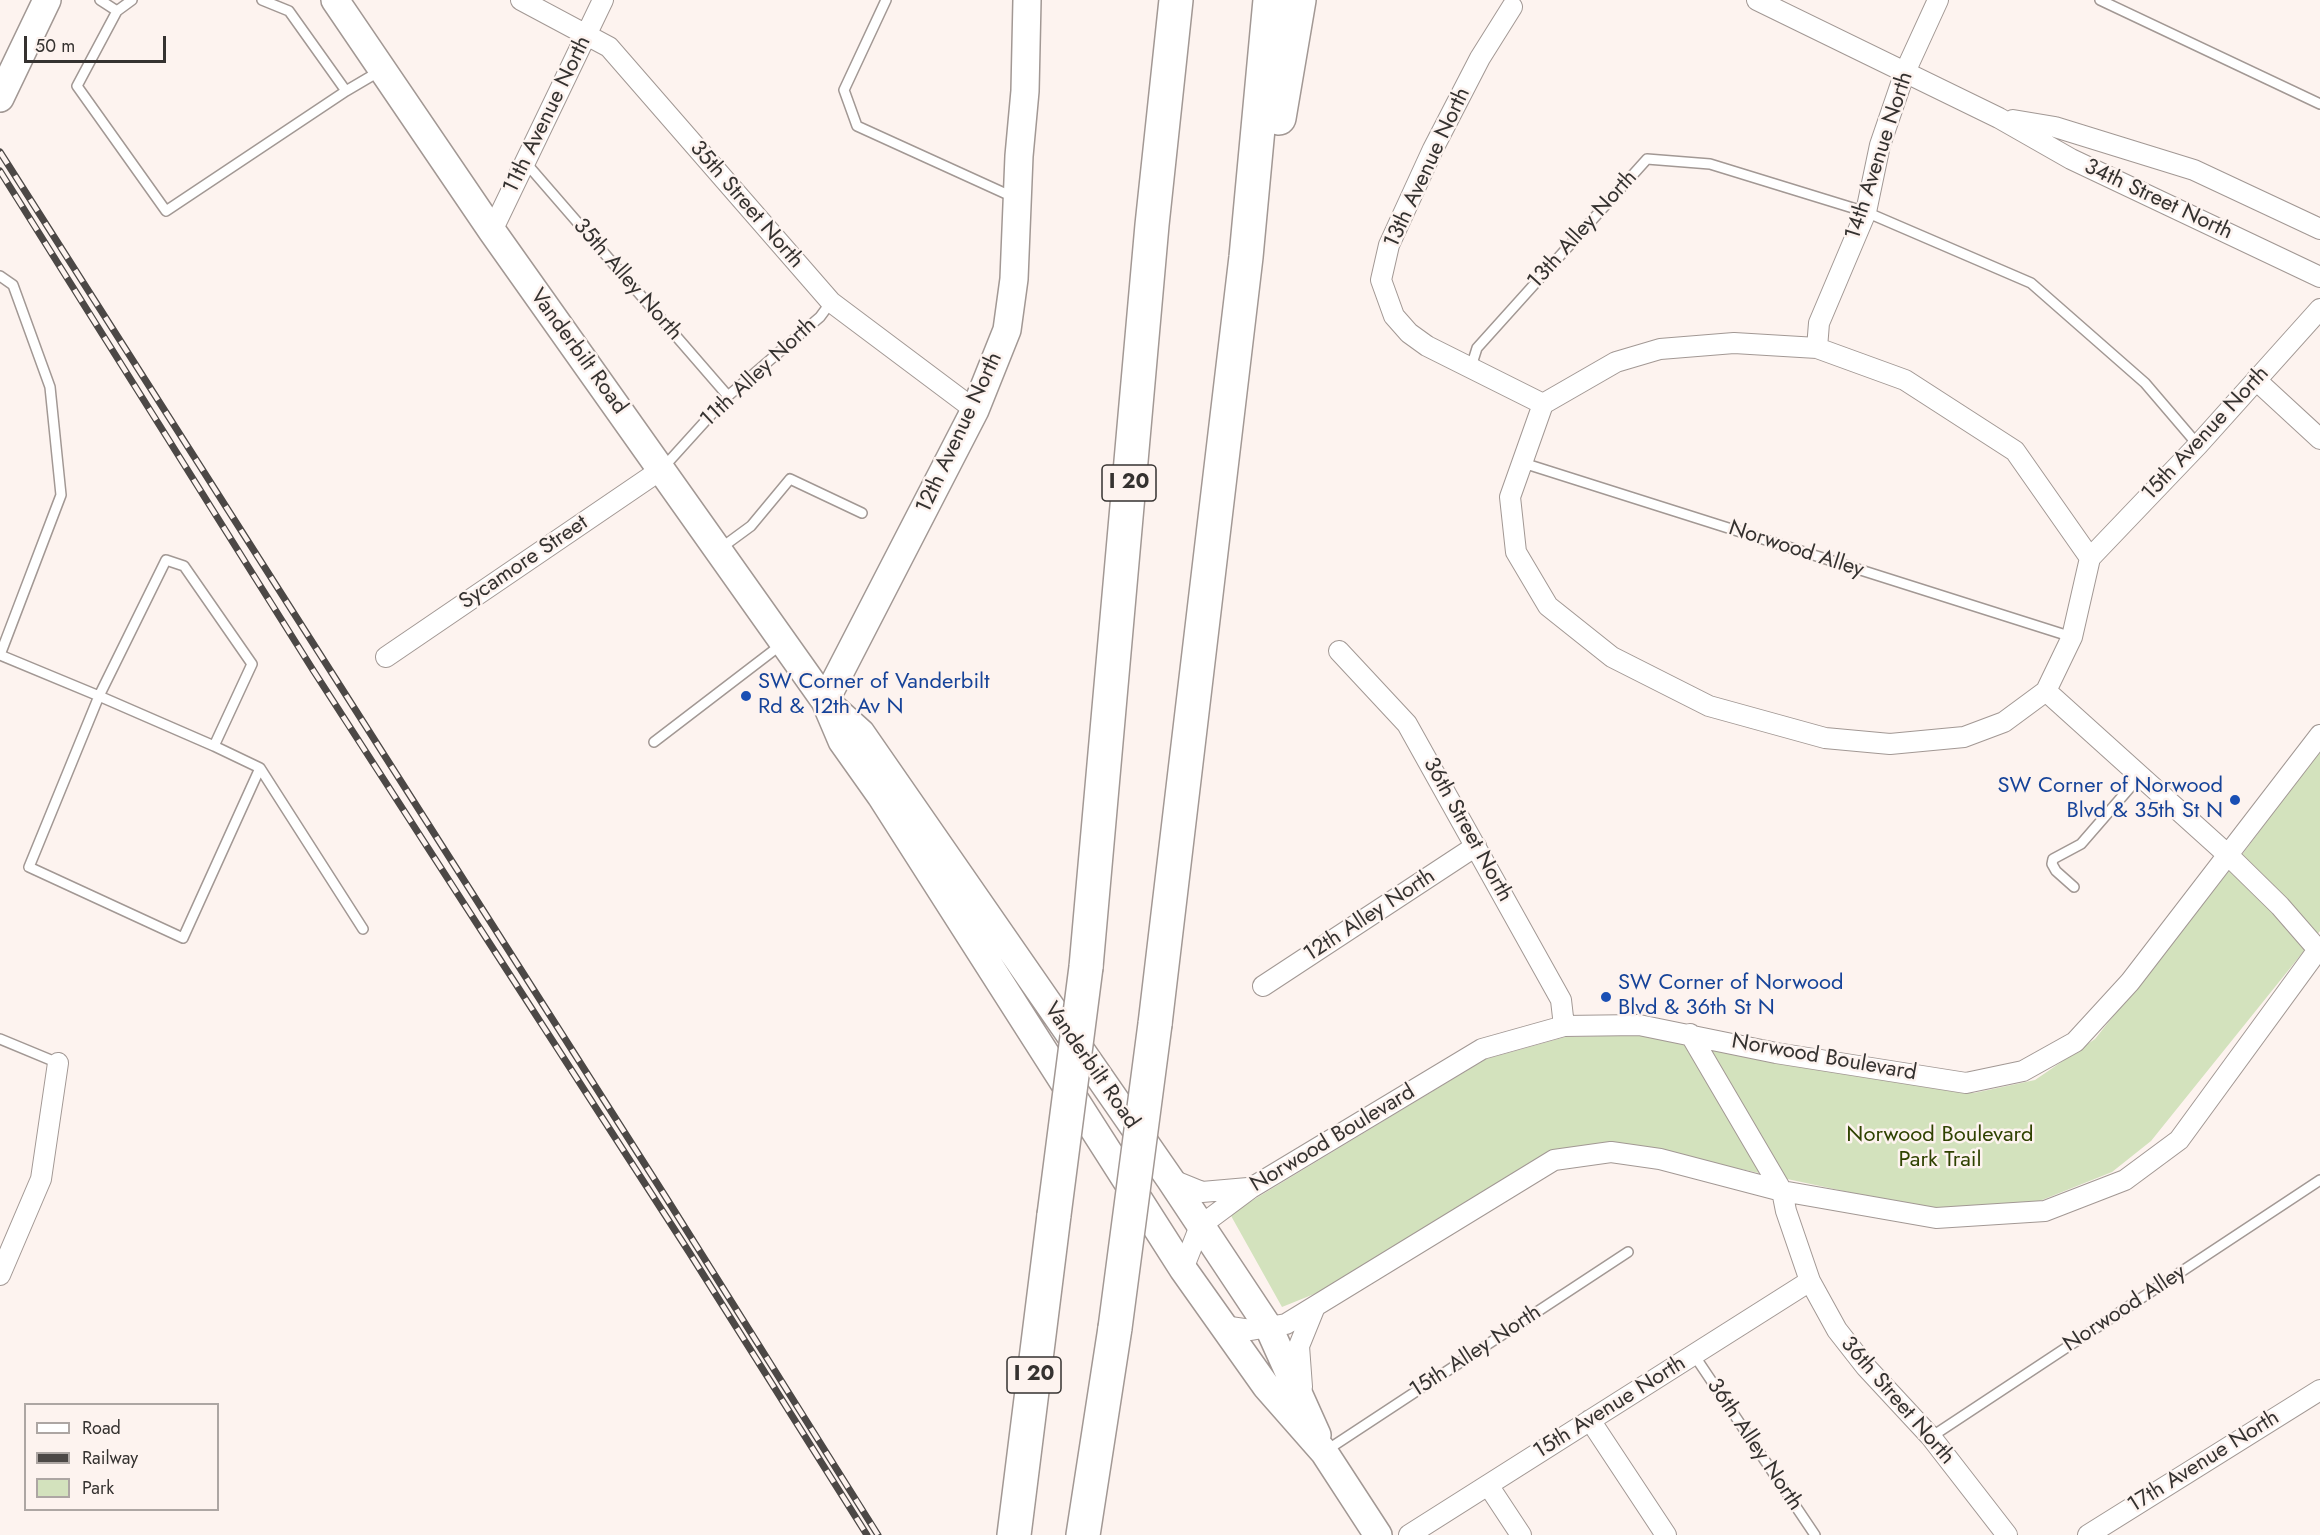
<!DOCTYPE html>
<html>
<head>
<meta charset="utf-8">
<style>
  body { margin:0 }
  #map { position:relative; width:2320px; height:1535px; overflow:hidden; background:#fdf3ef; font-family:Jost,sans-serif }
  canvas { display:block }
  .legend { position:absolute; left:24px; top:1403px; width:195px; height:108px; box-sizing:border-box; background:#fdf3ef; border:2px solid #ada6a3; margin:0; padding:8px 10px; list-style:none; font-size:18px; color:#353230 }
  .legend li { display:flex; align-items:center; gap:12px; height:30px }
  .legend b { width:30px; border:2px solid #ada6a3 }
  .scale { position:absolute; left:24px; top:36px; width:142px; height:27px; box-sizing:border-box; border:3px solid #353230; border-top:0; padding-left:8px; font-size:18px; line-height:21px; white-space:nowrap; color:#353230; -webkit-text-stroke:4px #fdf3ef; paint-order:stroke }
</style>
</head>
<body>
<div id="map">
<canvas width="2320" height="1535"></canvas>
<ul class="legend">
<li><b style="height:8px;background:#fff"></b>Road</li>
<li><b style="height:8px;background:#4c4846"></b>Railway</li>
<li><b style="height:16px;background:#d3e2bd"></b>Park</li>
</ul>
<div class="scale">50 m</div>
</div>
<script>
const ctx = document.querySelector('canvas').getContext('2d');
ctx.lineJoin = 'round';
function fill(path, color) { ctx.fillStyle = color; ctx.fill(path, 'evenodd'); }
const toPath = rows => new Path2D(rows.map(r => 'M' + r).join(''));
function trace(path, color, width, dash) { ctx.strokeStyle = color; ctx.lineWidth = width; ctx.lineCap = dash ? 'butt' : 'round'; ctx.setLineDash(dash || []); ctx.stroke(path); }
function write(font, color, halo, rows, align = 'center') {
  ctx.font = font + ' Jost,sans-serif'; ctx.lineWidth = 5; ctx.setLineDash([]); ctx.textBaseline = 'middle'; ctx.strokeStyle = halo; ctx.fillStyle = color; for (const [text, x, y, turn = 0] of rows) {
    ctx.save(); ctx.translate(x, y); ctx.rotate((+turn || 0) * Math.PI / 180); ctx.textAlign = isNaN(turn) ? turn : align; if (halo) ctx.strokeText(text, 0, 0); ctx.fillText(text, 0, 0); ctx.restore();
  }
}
const green = toPath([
  [2320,750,2320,931,2151,1141,2112,1172,2037,1202,1937,1211,1614,1142,1555,1150,1329,1288,1282,1307,1230,1214,1486,1059,1565,1037,1639,1035,1974,1093,2035,1080,2095,1039,2241,856]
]);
const lane = toPath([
  [100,0,117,11],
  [132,0,117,11,77,86,166,211,346,91,289,11,262,0],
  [886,0,844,90,857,126,1013,197],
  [2100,0,2320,104],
  [346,91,380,71],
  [526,163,728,396],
  [0,276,13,285,50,387,61,495,0,655,99,696,166,560,184,566,252,664,214,746,260,768,363,929],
  [1471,367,1477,348,1647,159,1710,164,1866,212,2031,283,2145,383,2198,445],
  [1520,462,2072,637],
  [662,469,728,396,820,317,831,302],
  [721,548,751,526,790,479,862,513],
  [654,742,782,644],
  [214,746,99,696,29,867,183,938,260,768],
  [2074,887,2056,871,2052,864,2053,859,2081,844,2140,776],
  [0,1039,58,1063],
  [1694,1355,1815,1535],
  [1931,1437,2320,1180],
  [1327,1450,1628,1252]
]);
const street = toPath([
  [521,0,609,47,831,302,975,410],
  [1757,0,1999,118,2071,159,2320,277],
  [1512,7,1480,58,1433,149,1389,245,1381,280,1394,316,1409,333,1427,346,1543,404],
  [2013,120,2055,127,2194,170,2320,229],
  [492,231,603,0],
  [1734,343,1817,348,1905,380,2015,451,2090,558,2072,637,2046,691,2004,722,1964,737,1890,744,1825,738,1709,706,1612,657,1548,606,1516,552,1510,497,1543,404,1616,362,1660,349,1734,343],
  [1817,348,1819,323,1866,212,1880,145,1905,72,1938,0],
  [2256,380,2320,439],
  [2090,558,2198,445,2320,309],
  [1339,651,1407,724,1561,1000,1564,1026],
  [386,657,662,469],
  [2046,691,2228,855,2280,906,2320,952],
  [1263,986,1476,846],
  [1690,1034,1782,1191,1786,1211,1810,1281,1837,1330,1866,1367,1931,1437,2007,1535],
  [1170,1179,1202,1192,1248,1188],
  [1183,1269,1200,1226,1251,1188,1482,1049,1564,1026,1639,1025,1776,1053,1966,1083,2023,1071,2075,1042,2130,982,2320,735],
  [0,1275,41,1179,58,1063],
  [1223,1326,1251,1330,1286,1324,1554,1160,1611,1152,1660,1159,1782,1191,1936,1218,2045,1211,2125,1180,2179,1140,2320,947],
  [1302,1387,1299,1346,1314,1309],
  [1590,1420,1666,1535],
  [1488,1485,1521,1535],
  [1409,1535,1810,1281],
  [2088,1535,2320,1390]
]);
const secondary = toPath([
  [335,0,492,231,825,701,842,741,881,796,1183,1269,1266,1386,1324,1452,1378,1535],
  [0,98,47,0],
  [825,701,975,410,1007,330,1014,279,1019,156,1025,91,1027,0],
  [831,706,861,733,1170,1179,1269,1328,1317,1435]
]);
const highway = toPath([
  [1279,118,1299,0],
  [1086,967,1152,225,1176,0],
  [1155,1024,1246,257,1270,0],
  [1014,1535,1054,1215],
  [1083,1535,1115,1328]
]);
const rail = toPath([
  [0,152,667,1199,878,1535],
  [0,171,313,670,689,1252,867,1535]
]);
const highwayBridge = toPath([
  [1054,1215,1086,967],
  [1115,1328,1155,1024]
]);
const markers = [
  [746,696,6,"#1a4fb4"],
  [2235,800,6,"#1a4fb4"],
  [1606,997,6,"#1a4fb4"]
];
const shields = [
  [1129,483,54],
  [1034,1375,54]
];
const shieldNames = [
  ["I 20",1129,483],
  ["I 20",1034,1375]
];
const streetNames = [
  ["11th Avenue North",548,115,-64],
  ["14th Avenue North",1880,156,-72],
  ["13th Avenue North",1428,168,-65],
  ["34th Street North",2158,200,25],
  ["35th Street North",746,205,49],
  ["13th Alley North",1583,230,-48],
  ["35th Alley North",627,280,49],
  ["Vanderbilt Road",578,352,54],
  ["11th Alley North",759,373,-43],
  ["12th Avenue North",960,433,-65],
  ["15th Avenue North",2206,434,-47],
  ["Norwood Alley",1796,550,18],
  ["Sycamore Street",524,563,-34],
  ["36th Street North",1467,830,61],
  ["12th Alley North",1370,916,-33],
  ["Norwood Boulevard",1824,1058,10],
  ["Vanderbilt Road",1091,1066,55],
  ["Norwood Boulevard",1333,1139,-31],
  ["Norwood Alley",2125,1309,-33],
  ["15th Alley North",1476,1352,-33],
  ["36th Street North",1897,1401,49],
  ["15th Avenue North",1610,1408,-32],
  ["36th Alley North",1754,1445,56],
  ["17th Avenue North",2204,1462,-32]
];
const transitNames = [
  ["SW Corner of Vanderbilt",758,683],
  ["Rd & 12th Av N",758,708],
  ["SW Corner of Norwood",2223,787,"right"],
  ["Blvd & 35th St N",2223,812,"right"],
  ["SW Corner of Norwood",1618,984],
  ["Blvd & 36th St N",1618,1009]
];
const parkNames = [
  ["Norwood Boulevard",1940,1136],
  ["Park Trail",1940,1161]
];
fill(green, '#d3e2bd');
trace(lane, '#a29894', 12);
trace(street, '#a29894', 22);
trace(secondary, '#a29894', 30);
trace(highway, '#a29894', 36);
trace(lane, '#fff', 9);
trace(street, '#fff', 20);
trace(secondary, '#fff', 27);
trace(highway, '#fff', 33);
trace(rail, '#4c4846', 7);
trace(rail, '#fdf3ef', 4.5, [14]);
trace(highwayBridge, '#a29894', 36, []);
trace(highwayBridge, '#fff', 33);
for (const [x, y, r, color] of markers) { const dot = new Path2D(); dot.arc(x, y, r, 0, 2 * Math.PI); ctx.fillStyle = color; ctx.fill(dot); trace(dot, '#fdf3ef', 2); }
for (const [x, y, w] of shields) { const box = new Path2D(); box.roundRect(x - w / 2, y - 18, w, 36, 4.5); ctx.fillStyle = '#fdf3ef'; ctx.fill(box); trace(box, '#353230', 1.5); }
write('bold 21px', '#353230', null, shieldNames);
write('22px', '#353230', '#fdf3ef', streetNames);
write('22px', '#164399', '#fdf3ef', transitNames, 'left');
write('22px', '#2f4200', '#fdf3ef', parkNames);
</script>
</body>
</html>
